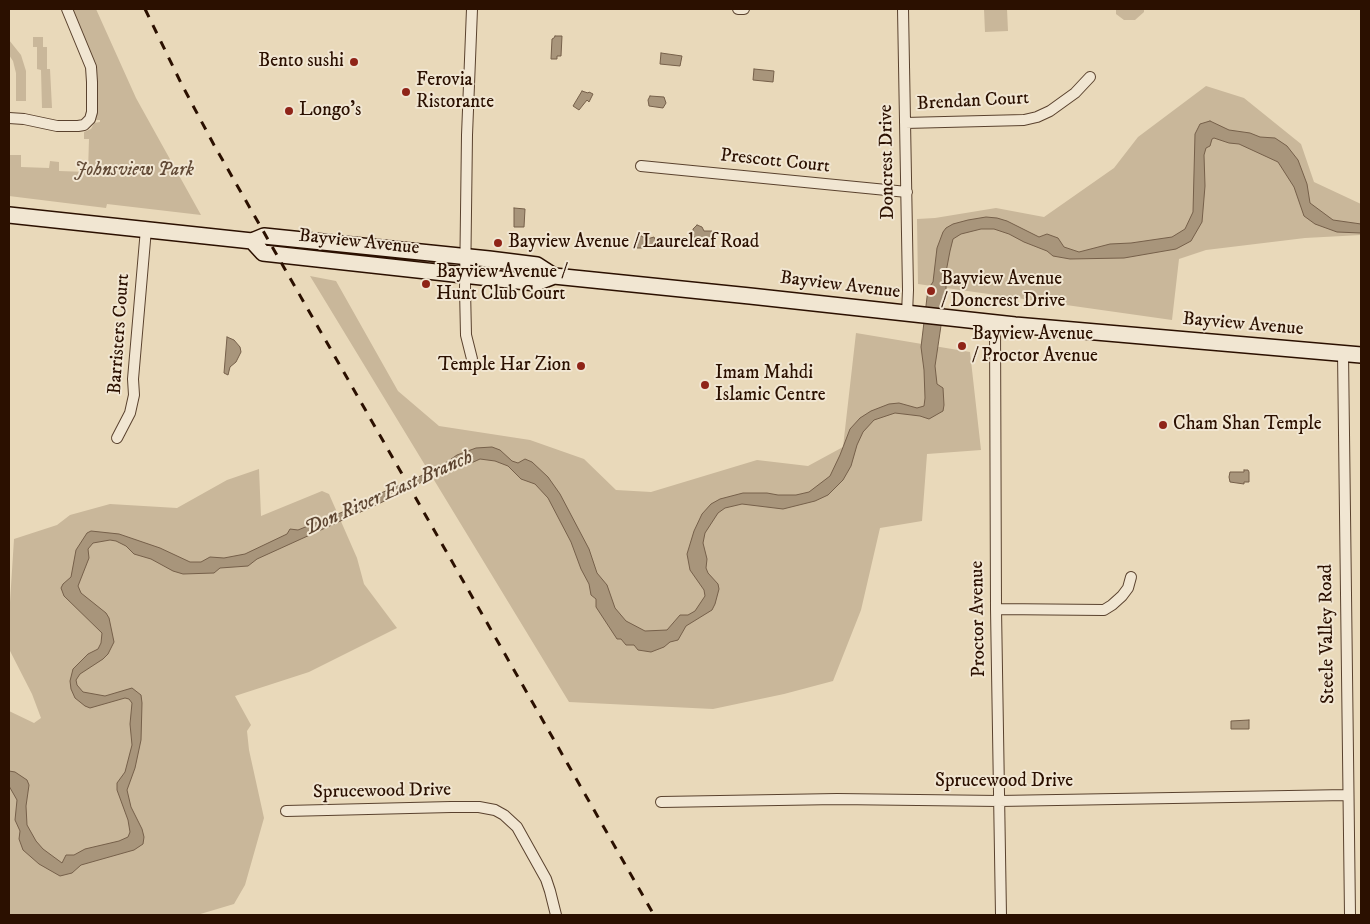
<!DOCTYPE html>
<html>
<head>
<meta charset="utf-8">
<style>
  body { margin:0 }
  #map { position:relative; width:1370px; height:924px; overflow:hidden; background:#e9d9ba; font-family:"IM FELL DW Pica",serif }
  canvas { display:block }
  .frame { position:absolute; inset:0; border:10px solid #2b1000; pointer-events:none }
</style>
</head>
<body>
<div id="map">
<canvas width="1370" height="924"></canvas>
<div class="frame"></div>
</div>
<script>
const ctx = document.querySelector('canvas').getContext('2d');
ctx.lineJoin = 'round';
function fill(path, color) { ctx.fillStyle = color; ctx.fill(path, 'evenodd'); }
const toPath = rows => new Path2D(rows.map(r => 'M' + r).join(''));
function trace(path, color, width, dash) { ctx.strokeStyle = color; ctx.lineWidth = width; ctx.lineCap = dash ? 'butt' : 'round'; ctx.setLineDash(dash || []); ctx.stroke(path); }
function write(font, color, halo, rows, align = 'center') {
  ctx.font = font + ' "IM FELL DW Pica",serif'; ctx.lineWidth = 4; ctx.setLineDash([]); ctx.textBaseline = 'middle'; ctx.strokeStyle = halo; ctx.fillStyle = color; for (const [text, x, y, turn = 0] of rows) {
    ctx.save(); ctx.translate(x, y); ctx.rotate((+turn || 0) * Math.PI / 180); ctx.textAlign = isNaN(turn) ? turn : align; if (halo) ctx.strokeText(text, 0, 0); ctx.fillText(text, 0, 0); ctx.restore();
  }
}
const green = toPath([
  [73,9,96,9,136,98,201,215,107,204,106,208,9,196,9,155,21,155,21,167,49,168,50,161,59,162,59,171,88,172,89,139,84,139,84,132,91,129,94,123,100,122,100,120,96,120,98,107,97,69],
  [984,9,1007,9,1008,31,985,32],
  [1116,9,1144,9,1144,12,1135,20,1124,20,1116,14],
  [33,37,43,37,43,47,47,47,47,69,50,69,52,108,42,108,41,70,37,69,37,47,33,47],
  [9,40,21,55,26,71,26,101,16,101,16,73,13,61,9,55],
  [1206,86,1244,98,1301,144,1314,182,1361,204,1361,235,1305,238,1206,250,1179,259,1172,320,918,284,917,219,935,218,996,208,1044,217,1114,168,1138,137],
  [310,276,336,281,398,391,439,426,530,440,584,459,616,490,651,492,757,460,808,466,843,447,856,333,970,352,981,450,927,454,922,521,880,528,861,610,833,681,784,694,713,709,569,702],
  [259,469,261,516,322,491,329,494,357,558,364,584,397,628,309,672,235,696,251,725,247,731,249,750,264,818,245,885,234,904,197,915,9,915,9,711,34,723,41,718,32,694,9,649,9,618,14,539,57,525,70,515,110,504,177,508,227,480]
]);
const water = toPath([
  [555,36,562,36,561,56,557,56,557,59,551,59,552,39,554,38,555,36],
  [661,53,682,56,680,66,660,64,661,53],
  [754,69,774,71,773,82,753,80,754,69],
  [582,91,588,93,589,92,593,94,589,102,587,100,579,110,573,106,582,91],
  [650,96,664,97,666,103,663,108,649,106,648,100,650,96],
  [1210,121,1229,130,1250,133,1260,137,1275,138,1287,146,1298,160,1307,184,1310,203,1333,220,1361,224,1361,233,1337,232,1315,224,1304,216,1294,187,1278,162,1239,144,1229,143,1214,138,1212,139,1210,146,1206,148,1204,155,1205,186,1202,222,1191,241,1176,249,1124,258,1070,259,1053,256,1047,251,1024,242,1009,234,994,229,981,229,961,234,953,239,950,251,946,272,946,292,935,366,937,384,943,388,944,405,943,411,929,419,920,416,895,413,874,420,863,432,857,445,851,466,843,480,828,495,815,501,783,509,742,504,725,508,718,513,705,533,703,543,707,559,706,568,708,573,718,584,719,589,715,604,712,610,686,626,678,640,670,642,664,647,651,652,638,650,634,645,626,645,621,639,617,639,596,607,596,599,591,595,589,584,581,569,571,542,548,498,535,484,521,479,508,466,495,461,480,459,469,464,451,467,389,499,257,559,248,566,220,568,214,573,183,574,173,571,151,559,134,554,126,546,116,541,110,540,93,543,88,549,89,558,78,586,81,593,106,613,109,618,114,642,108,654,103,659,80,674,76,680,77,685,83,692,105,696,132,688,141,695,142,703,141,740,135,768,127,790,131,807,142,829,144,837,143,844,134,850,81,865,72,873,60,876,39,864,23,850,19,839,20,831,15,820,17,800,9,786,9,771,15,772,27,780,29,785,26,806,27,825,36,841,43,849,62,863,66,855,74,855,85,849,119,841,128,837,130,832,128,820,117,790,117,783,125,772,132,745,130,724,132,703,129,699,125,698,90,708,85,706,75,698,71,689,70,681,73,669,88,654,98,649,101,643,102,633,64,596,61,588,63,584,71,577,76,550,87,533,91,531,119,534,160,548,190,562,201,562,210,557,224,558,245,554,287,534,290,529,298,530,355,507,381,493,423,475,444,464,457,455,476,448,492,447,500,450,512,461,518,463,525,459,532,462,548,477,560,494,589,549,597,573,607,585,615,608,626,621,645,631,667,630,680,615,688,615,695,611,705,596,704,590,690,570,687,554,694,531,702,514,711,504,720,499,743,493,767,493,778,495,796,495,809,492,830,476,840,455,850,429,860,418,871,411,889,404,899,403,917,408,924,406,925,398,924,370,921,347,928,289,933,282,937,248,943,232,946,228,953,224,968,220,986,217,997,218,1007,221,1039,237,1047,234,1058,238,1064,247,1079,252,1110,244,1131,243,1172,237,1185,229,1193,212,1195,134,1200,124,1210,121],
  [514,208,525,209,524,227,514,227,514,208],
  [697,225,702,227,704,231,712,231,713,234,711,239,697,240,693,235,693,229,697,225],
  [641,236,647,239,654,237,657,244,648,248,637,248,636,245,638,238,641,236],
  [227,337,234,340,240,347,241,352,236,362,230,367,228,375,224,373,227,337],
  [1244,470,1248,470,1249,472,1249,482,1244,482,1244,484,1230,482,1229,477,1230,472,1244,472,1244,470],
  [1249,720,1249,729,1231,729,1231,721,1249,720]
]);
const minor = toPath([
  [738,9,744,9],
  [903,9,908,290,907,314],
  [9,118,24,119,57,126,78,126,84,125,90,119,92,112,92,82,91,67,67,9],
  [905,123,1024,120,1037,117,1050,111,1075,93,1090,77],
  [641,166,907,192],
  [995,322,996,609,1001,915],
  [1343,353,1350,915],
  [472,359,466,335,465,289,467,135,472,9],
  [117,438,130,413,134,395,133,379,146,229],
  [996,609,1104,610,1112,605,1122,596,1128,588,1131,577],
  [661,802,837,799,999,801,1347,795],
  [286,811,451,807,479,807,495,810,504,815,517,827,546,879,550,891,556,915]
]);
const secondary = toPath([
  [9,215,252,241,264,236,489,259,537,265,554,276],
  [252,241,263,253,536,283,554,276,750,296,1015,325,1361,355]
]);
const rail = toPath([
  [145,9,182,85,214,145,654,915]
]);
const markers = [
  [354,62,5,"#8f2418"],
  [406,92,5,"#8f2418"],
  [289,111,5,"#8f2418"],
  [498,243,5,"#8f2418"],
  [426,284,5,"#8f2418"],
  [931,291,5,"#8f2418"],
  [962,346,5,"#8f2418"],
  [581,366,5,"#8f2418"],
  [705,385,5,"#8f2418"],
  [1163,425,5,"#8f2418"]
];
const poiNames = [
  ["Bento sushi",344,62,"right"],
  ["Ferovia",416,81],
  ["Ristorante",416,103],
  ["Longo's",299,111],
  ["Bayview Avenue / Laureleaf Road",508,243],
  ["Bayview Avenue /",436,273],
  ["Hunt Club Court",436,295],
  ["Bayview Avenue",941,280],
  ["/ Doncrest Drive",941,302],
  ["Bayview Avenue",972,335],
  ["/ Proctor Avenue",972,357],
  ["Temple Har Zion",571,366,"right"],
  ["Imam Mahdi",715,374],
  ["Islamic Centre",715,396],
  ["Cham Shan Temple",1173,425]
];
const streetNames = [
  ["Brendan Court",973,102,-3],
  ["Prescott Court",775,162,6],
  ["Doncrest Drive",888,162,-91],
  ["Bayview Avenue",359,243,6],
  ["Bayview Avenue",840,286,7],
  ["Bayview Avenue",1243,325,5],
  ["Barristers Court",120,334,-86],
  ["Proctor Avenue",979,619,-91],
  ["Steele Valley Road",1328,634,-91],
  ["Sprucewood Drive",1004,782],
  ["Sprucewood Drive",382,792,-1]
];
const parkNames = [
  ["Johnsview Park",134,171]
];
const waterNames = [
  ["Don River East Branch",389,494,-24]
];
fill(green, '#c9b79a');
fill(water, '#a8957b');
trace(water, '#76604a', 1);
trace(minor, '#5a422e', 12);
trace(secondary, '#2b1000', 18);
trace(minor, '#f1e6d2', 10);
trace(secondary, '#f1e6d2', 15);
trace(rail, '#2b1000', 3, [9, 9]);
for (const [x, y, r, color] of markers) { const dot = new Path2D(); dot.arc(x, y, r, 0, 2 * Math.PI); ctx.fillStyle = color; ctx.fill(dot); trace(dot, '#f1e6d2', 2); }
write('19px', '#2b1000', '#f1e6d2', poiNames, 'left');
write('19px', '#2b1000', '#f1e6d2', streetNames);
write('italic 19px', '#624a36', '#f1e6d2', parkNames);
write('italic 20px', '#5d4531', '#f1e6d2', waterNames);
</script>
</body>
</html>
